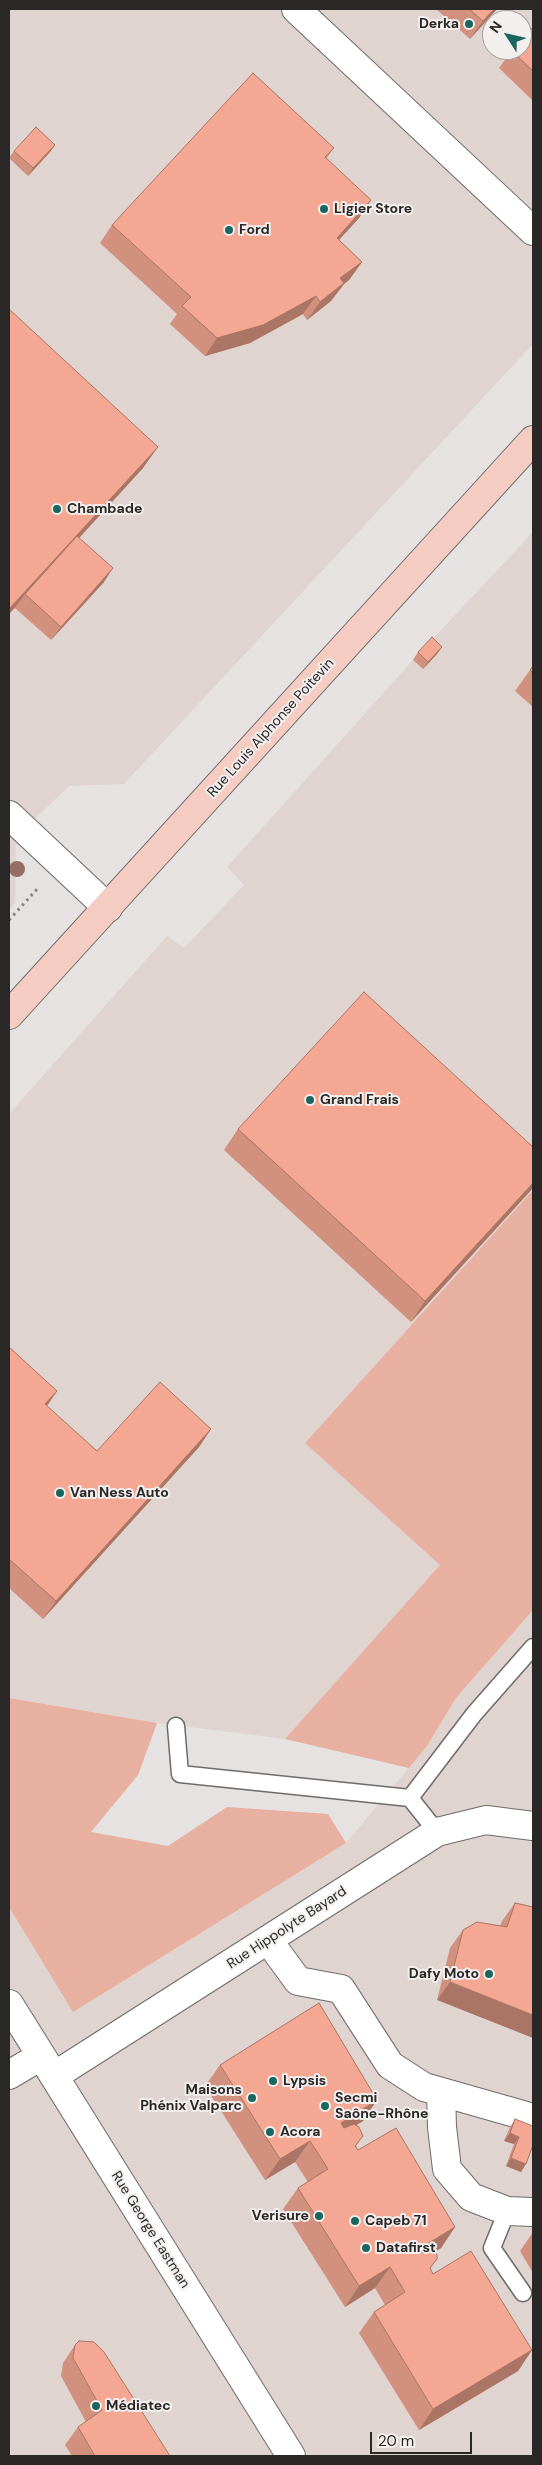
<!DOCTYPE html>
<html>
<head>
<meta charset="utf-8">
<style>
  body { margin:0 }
  #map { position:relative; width:542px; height:2465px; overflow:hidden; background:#e5e2e1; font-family:"DM Sans",sans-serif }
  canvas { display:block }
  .frame { position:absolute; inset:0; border:10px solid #292827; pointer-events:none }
  .north { position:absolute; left:482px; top:10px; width:50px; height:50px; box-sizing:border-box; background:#f3efee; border:1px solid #a29f9e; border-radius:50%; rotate:305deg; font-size:14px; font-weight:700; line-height:20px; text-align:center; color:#292827 }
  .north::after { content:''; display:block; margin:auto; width:18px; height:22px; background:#1a655e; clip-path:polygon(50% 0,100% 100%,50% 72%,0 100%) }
  .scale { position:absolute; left:370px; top:2432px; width:102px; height:22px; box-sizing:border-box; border:2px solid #292827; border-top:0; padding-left:6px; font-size:15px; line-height:18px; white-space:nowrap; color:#292827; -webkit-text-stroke:4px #f3efee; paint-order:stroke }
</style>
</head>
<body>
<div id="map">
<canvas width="542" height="2465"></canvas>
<div class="frame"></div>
<div class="north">N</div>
<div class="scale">20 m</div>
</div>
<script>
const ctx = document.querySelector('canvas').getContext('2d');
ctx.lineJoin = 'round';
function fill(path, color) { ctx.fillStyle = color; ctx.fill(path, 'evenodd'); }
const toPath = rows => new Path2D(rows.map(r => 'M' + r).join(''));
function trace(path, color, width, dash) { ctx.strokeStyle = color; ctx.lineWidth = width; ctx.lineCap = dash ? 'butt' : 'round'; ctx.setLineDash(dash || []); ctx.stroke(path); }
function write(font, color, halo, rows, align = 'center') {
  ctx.font = font + ' "DM Sans",sans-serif'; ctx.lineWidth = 4; ctx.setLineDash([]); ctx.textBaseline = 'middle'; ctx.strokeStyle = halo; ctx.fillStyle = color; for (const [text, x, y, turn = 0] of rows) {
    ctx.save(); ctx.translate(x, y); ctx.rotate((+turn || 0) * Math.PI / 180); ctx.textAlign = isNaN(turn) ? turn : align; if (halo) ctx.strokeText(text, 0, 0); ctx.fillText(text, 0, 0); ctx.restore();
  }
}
const built = toPath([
  [9,9,533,9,533,344,124,784,69,786,16,837,15,903,9,910],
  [492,20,522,20,522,50,492,50],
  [533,532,533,1190,305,1443,441,1565,285,1739,157,1723,9,1698,9,1114,167,936,184,948,244,885,227,867,413,660],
  [533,1610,533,2456,9,2456,9,1907,73,2011,346,1843,427,1746,456,1698]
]);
const green = toPath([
  [533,1190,533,1610,456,1698,427,1746,409,1768,285,1739,440,1565,305,1443],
  [9,1698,157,1723,138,1775,91,1832,168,1846,227,1807,328,1814,346,1843,73,2012,9,1907]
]);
const path = toPath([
  [9,920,39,887]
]);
const lane = toPath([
  [176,1726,180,1774,410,1798,437,1832],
  [410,1798,474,1714,533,1647],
  [507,2211,492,2248,523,2293]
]);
const street = toPath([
  [296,9,533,231],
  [9,815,108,908],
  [268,1940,298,1981,341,1989,390,2065,424,2087,533,2118],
  [9,2004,291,2456],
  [9,2075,41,2056],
  [54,2076,437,1832,486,1820,533,1826],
  [441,2092,442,2127,447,2169,471,2197,507,2211,533,2212]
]);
const secondary = toPath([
  [9,1015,533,440]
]);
const trees = [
  [17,869]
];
const wall = toPath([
  [436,9,497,9,470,39],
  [533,27,533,101,499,68,512,50],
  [55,145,50,152,28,176,9,158,14,151],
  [334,148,326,159,371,200,359,218,339,240,362,262,349,280,344,284,331,301,307,320,303,314,250,343,205,356,170,324,177,314,100,243,112,225],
  [9,309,143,468,79,538,104,582,51,640,15,608,18,605,9,614],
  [442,647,437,654,423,669,413,660,418,652],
  [533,666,533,707,515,691],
  [238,1129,533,1147,533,1188,411,1322,224,1150],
  [9,1347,57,1391,46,1406,97,1451,211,1429,199,1447,43,1619,9,1588],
  [515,1903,533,1907,437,2000,450,1948,463,1930,500,1926,502,1921],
  [220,2065,377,2100,363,2121,356,2125,363,2136,356,2146,358,2150,455,2227,441,2248,434,2252,437,2259,430,2268,433,2274,532,2350,518,2371,419,2430,359,2333,374,2312,385,2305,375,2288,345,2307,283,2209,298,2188,308,2182,295,2162,265,2180,205,2086],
  [515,2119,531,2151,521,2172,506,2166,514,2144,504,2141,510,2127],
  [533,2232,533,2273,520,2251],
  [75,2345,170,2456,72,2456,65,2445,78,2427,86,2422,61,2376,63,2363]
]);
const shadedWall = toPath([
  [494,9,497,9,470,39,483,21],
  [55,145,50,152,28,176,33,168],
  [371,200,359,218,324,256,337,238],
  [362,262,349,280,344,284,331,301,307,320,320,302,340,278],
  [316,296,303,314,250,343,205,356,217,338],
  [158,447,143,468,26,596,25,594,17,605,9,614,9,609],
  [113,568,104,582,51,640,61,627],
  [442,647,437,654,423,669,428,662],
  [533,1183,533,1188,411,1322,425,1301],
  [57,1391,45,1409,45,1404],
  [211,1429,199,1447,43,1619,56,1601],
  [450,1982,533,2015,533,2038,437,2000],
  [377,2100,363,2121,326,2144,341,2123],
  [510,2133,519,2137,514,2144,504,2141],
  [310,2141,295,2162,265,2180,280,2159],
  [511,2158,526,2164,521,2172,506,2166],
  [455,2227,441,2248,404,2270,419,2249],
  [390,2267,375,2288,345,2307,359,2286],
  [532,2350,518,2371,419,2430,433,2409]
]);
const building = toPath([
  [469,9,494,9,483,21,469,9],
  [533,27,533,71,511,50,522,50,522,39,533,27],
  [253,73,334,148,325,157,371,200,337,238,362,262,340,278,344,283,320,302,316,296,263,325,217,338,182,306,191,297,112,225,253,73],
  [36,127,55,145,33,168,14,151,36,127],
  [9,309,158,447,9,609,9,309],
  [77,536,113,568,61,627,25,594,77,536],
  [432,637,442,647,428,662,418,652,432,637],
  [533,666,533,673,530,670,533,666],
  [364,992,533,1147,533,1183,425,1301,238,1129,364,992],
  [9,1347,57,1391,45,1404,97,1451,160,1382,211,1429,56,1601,9,1559,9,1347],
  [515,1903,533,1907,533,2015,450,1982,463,1930,477,1922,507,1927,515,1903],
  [319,2003,377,2100,341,2123,344,2128,354,2124,359,2127,363,2136,355,2146,358,2150,396,2128,455,2227,419,2249,421,2253,433,2251,437,2254,437,2259,430,2268,433,2274,471,2251,532,2350,433,2409,374,2312,405,2292,390,2267,359,2286,298,2188,328,2169,310,2141,280,2159,220,2065,319,2003],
  [515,2119,533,2126,533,2145,526,2164,511,2158,519,2137,510,2133,515,2119],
  [79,2341,94,2342,104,2352,170,2456,95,2456,78,2427,102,2410,73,2358,75,2345,79,2341]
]);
const markers = [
  [469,24,5,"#1a655e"],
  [324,209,5,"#1a655e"],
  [229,230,5,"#1a655e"],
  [57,509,5,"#1a655e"],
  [310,1100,5,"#1a655e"],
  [60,1493,5,"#1a655e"],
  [489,1974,5,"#1a655e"],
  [273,2081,5,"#1a655e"],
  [252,2098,5,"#1a655e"],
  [325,2106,5,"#1a655e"],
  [270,2132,5,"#1a655e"],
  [319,2216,5,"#1a655e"],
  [355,2221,5,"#1a655e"],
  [366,2248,5,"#1a655e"],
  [96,2406,5,"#1a655e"]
];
const poiNames = [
  ["Derka",459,24,"right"],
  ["Ligier Store",334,209],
  ["Ford",239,230],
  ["Chambade",67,509],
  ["Grand Frais",320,1100],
  ["Van Ness Auto",70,1493],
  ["Dafy Moto",479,1974,"right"],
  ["Lypsis",283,2081],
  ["Maisons",242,2090,"right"],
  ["Phénix Valparc",242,2106,"right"],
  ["Secmi",335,2098],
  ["Saône-Rhône",335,2114],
  ["Acora",280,2132],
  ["Verisure",309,2216,"right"],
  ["Capeb 71",365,2221],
  ["Datafirst",376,2248],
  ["Médiatec",106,2406]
];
const streetNames = [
  ["Rue Louis Alphonse Poitevin",271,728,-48],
  ["Rue Hippolyte Bayard",287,1928,-33],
  ["Rue George Eastman",150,2230,58]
];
fill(built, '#e0d4d1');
fill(green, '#e7b0a0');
trace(lane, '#6e6b6a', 19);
trace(street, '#6e6b6a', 30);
trace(secondary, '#6e6b6a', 30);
trace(path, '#868483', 3, [2.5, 4]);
trace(lane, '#fff', 16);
trace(street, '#fff', 28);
trace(secondary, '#f5ccc1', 28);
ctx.fillStyle = '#946e65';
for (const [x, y] of trees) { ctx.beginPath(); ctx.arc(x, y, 8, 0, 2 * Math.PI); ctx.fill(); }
fill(wall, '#d2907e');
fill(shadedWall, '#ab7566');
fill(building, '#f4a792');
trace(building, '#ab7566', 1);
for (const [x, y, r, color] of markers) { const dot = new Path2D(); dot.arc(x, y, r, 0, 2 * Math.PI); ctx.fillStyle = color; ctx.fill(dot); trace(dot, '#f3efee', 2); }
write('bold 14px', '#292827', '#f3efee', poiNames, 'left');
write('14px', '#292827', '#f3efee', streetNames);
</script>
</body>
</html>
